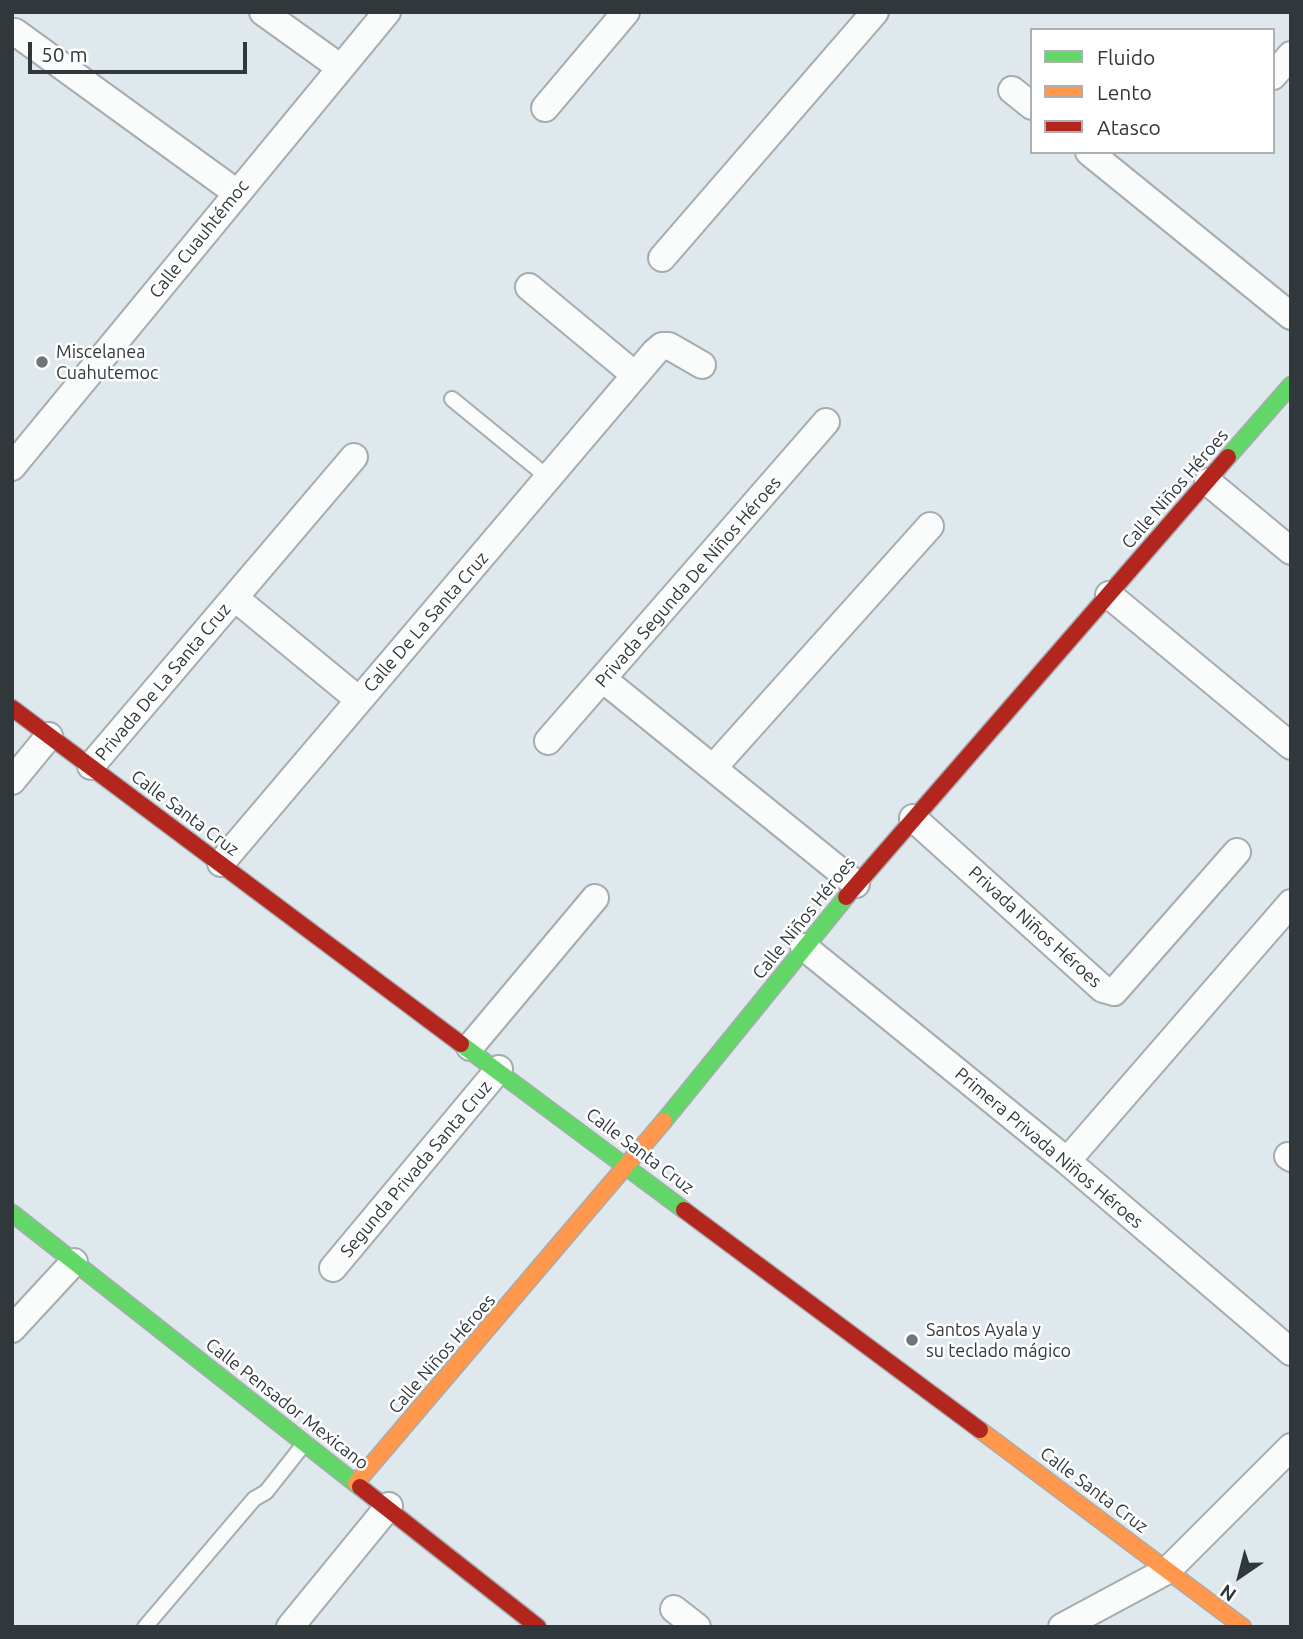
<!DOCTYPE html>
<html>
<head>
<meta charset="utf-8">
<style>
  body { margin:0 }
  #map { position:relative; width:1303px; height:1639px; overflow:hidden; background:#dee8ed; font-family:Ubuntu,sans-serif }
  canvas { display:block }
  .frame { position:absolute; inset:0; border:14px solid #31383b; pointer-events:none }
  .legend { position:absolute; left:1030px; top:28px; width:245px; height:126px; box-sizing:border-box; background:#fff; border:2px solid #adafb1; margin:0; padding:9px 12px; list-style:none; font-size:21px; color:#31383b }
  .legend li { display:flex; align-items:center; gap:14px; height:35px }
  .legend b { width:35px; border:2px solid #adafb1 }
  .north { position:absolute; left:1205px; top:1541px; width:70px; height:70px; -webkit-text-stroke:5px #fff; paint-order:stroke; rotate:215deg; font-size:19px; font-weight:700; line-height:28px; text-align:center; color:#31383b }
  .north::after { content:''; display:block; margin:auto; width:24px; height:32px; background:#31383b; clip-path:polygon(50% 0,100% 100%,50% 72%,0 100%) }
  .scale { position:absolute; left:28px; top:42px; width:219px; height:32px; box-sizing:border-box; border:4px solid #31383b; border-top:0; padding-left:9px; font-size:21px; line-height:24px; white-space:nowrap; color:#31383b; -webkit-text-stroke:5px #fff; paint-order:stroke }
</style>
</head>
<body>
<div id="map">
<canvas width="1303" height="1639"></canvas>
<div class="frame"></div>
<ul class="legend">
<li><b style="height:9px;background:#63d668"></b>Fluido</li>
<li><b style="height:9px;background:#ff974d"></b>Lento</li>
<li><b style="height:9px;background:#b3261e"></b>Atasco</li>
</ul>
<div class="north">N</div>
<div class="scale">50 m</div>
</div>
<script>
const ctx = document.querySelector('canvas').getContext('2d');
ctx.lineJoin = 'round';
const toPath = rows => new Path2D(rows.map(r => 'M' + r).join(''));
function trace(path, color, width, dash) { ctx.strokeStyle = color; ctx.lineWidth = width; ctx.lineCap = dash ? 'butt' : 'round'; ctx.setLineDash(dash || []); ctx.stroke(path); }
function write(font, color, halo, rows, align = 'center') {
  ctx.font = font + ' Ubuntu,sans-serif'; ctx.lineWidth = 5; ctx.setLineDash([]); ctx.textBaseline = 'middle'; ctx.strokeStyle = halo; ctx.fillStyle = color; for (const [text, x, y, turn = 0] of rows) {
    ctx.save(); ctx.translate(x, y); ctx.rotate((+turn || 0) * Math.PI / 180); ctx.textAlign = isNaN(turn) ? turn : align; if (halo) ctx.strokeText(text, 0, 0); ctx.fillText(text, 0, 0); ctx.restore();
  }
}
const lane = toPath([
  [452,399,550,479],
  [145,1627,254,1499,266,1492,304,1444]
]);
const street = toPath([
  [263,12,341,68],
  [15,32,237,193],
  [1273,76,1291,55],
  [1012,90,1032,106],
  [545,108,626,12],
  [1089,152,1291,316],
  [662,258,875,12],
  [529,287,635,375],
  [12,467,387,12],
  [1208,482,1291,551],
  [1109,595,1291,746],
  [235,598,359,700],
  [604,680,856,884],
  [548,741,826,422],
  [91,766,354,457],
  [713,768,930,526],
  [12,781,49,736],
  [913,818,1103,989,1114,992,1237,852],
  [221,863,655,352,662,346,669,346,702,365],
  [804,947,1067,1161,1291,1352],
  [470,1047,595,898],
  [1288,1156,1291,1158],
  [1067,1161,1291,903],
  [333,1268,499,1069],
  [12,1329,74,1262],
  [674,1609,697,1627],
  [290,1627,389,1506],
  [1062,1627,1168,1570,1291,1447]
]);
const fast = toPath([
  [1228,457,1291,385],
  [461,1044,684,1210],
  [664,1121,846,897],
  [12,1213,360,1487]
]);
const slow = toPath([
  [980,1430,1243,1627],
  [356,1483,664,1121]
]);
const jam = toPath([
  [12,708,461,1044],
  [846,897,1228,457],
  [684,1210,980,1430],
  [360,1487,538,1627]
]);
const markers = [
  [42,362,7,"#6e7679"],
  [912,1340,7,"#6e7679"]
];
const streetNames = [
  ["Calle Cuauhtémoc",199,239,-51],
  ["Calle Niños Héroes",1175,489,-49],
  ["Privada Segunda De Niños Héroes",688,582,-49],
  ["Calle De La Santa Cruz",426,622,-49],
  ["Privada De La Santa Cruz",163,682,-50],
  ["Calle Santa Cruz",185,813,37],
  ["Calle Niños Héroes",804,918,-51],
  ["Privada Niños Héroes",1035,927,42],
  ["Primera Privada Niños Héroes",1049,1148,40],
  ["Calle Santa Cruz",640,1151,37],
  ["Segunda Privada Santa Cruz",416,1169,-50],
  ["Calle Niños Héroes",442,1354,-49],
  ["Calle Pensador Mexicano",287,1404,38],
  ["Calle Santa Cruz",1094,1490,37]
];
const poiNames = [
  ["Miscelanea",56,352],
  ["Cuahutemoc",56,373],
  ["Santos Ayala y",926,1330],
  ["su teclado mágico",926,1351]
];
trace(lane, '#a5acb0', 18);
trace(street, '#a5acb0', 30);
trace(fast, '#a5acb0', 19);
trace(slow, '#a5acb0', 19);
trace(jam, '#a5acb0', 19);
trace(lane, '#fafcfc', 14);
trace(street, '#fafcfc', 26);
trace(fast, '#63d668', 16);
trace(slow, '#ff974d', 16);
trace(jam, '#b3261e', 16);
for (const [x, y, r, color] of markers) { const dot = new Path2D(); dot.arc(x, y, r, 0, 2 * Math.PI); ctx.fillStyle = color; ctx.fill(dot); trace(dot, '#fff', 2.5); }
write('18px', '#31383b', '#fff', streetNames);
write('18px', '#31383b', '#fff', poiNames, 'left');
</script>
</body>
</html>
